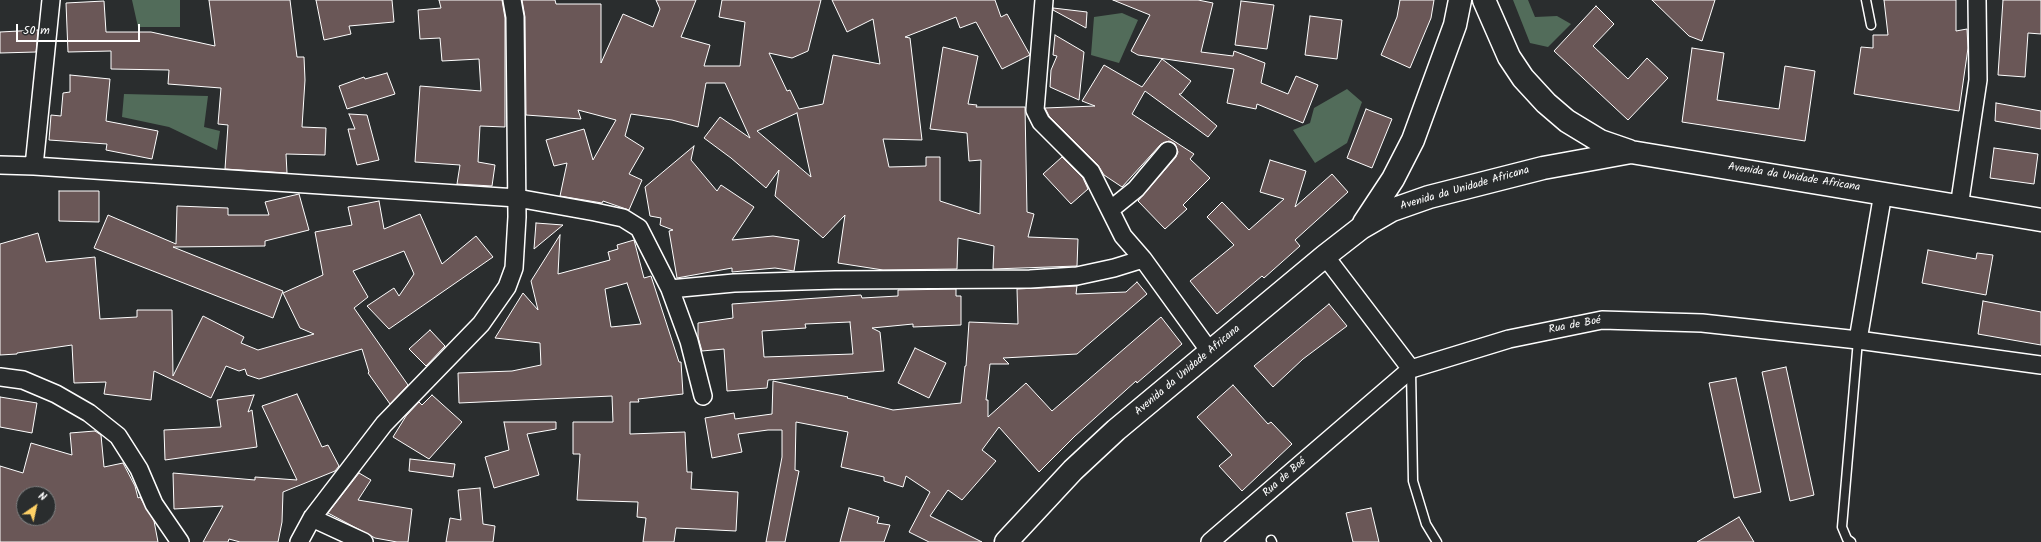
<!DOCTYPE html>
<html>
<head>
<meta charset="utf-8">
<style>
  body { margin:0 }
  #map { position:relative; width:2041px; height:542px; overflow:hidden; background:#2a2d2e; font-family:Kalam,sans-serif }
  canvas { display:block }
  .north { position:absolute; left:16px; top:486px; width:40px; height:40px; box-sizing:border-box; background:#2a2d2e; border:1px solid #7f8182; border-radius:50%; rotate:34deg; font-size:11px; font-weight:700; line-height:16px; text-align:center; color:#fff }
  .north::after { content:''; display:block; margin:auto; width:14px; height:18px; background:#ffd166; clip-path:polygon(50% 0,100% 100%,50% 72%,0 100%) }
  .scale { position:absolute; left:16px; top:24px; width:124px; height:18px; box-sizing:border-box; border:2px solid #fff; border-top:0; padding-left:5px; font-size:12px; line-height:14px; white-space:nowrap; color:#fff; -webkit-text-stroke:3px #2a2d2e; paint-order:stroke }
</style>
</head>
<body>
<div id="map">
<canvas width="2041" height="542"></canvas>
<div class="north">N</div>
<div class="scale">50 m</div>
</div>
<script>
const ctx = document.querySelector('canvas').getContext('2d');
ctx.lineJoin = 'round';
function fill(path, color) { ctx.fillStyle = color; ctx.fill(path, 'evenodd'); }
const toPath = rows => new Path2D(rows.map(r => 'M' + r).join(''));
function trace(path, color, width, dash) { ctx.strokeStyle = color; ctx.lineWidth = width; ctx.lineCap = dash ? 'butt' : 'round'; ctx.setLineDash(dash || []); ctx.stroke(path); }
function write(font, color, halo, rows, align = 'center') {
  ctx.font = font + ' Kalam,sans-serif'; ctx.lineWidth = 4; ctx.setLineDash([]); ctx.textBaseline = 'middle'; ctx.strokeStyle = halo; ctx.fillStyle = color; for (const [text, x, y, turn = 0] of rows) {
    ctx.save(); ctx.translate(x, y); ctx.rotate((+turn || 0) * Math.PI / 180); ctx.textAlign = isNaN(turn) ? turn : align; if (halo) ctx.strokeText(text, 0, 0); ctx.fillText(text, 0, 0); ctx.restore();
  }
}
const green = toPath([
  [132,0,180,0,180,27,138,27],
  [1513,0,1528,0,1535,17,1557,16,1571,24,1548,47,1530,43],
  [1122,13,1138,20,1119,63,1091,55,1094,17],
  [1347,89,1362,102,1347,143,1315,163,1293,130,1310,123,1314,108],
  [124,94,208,96,204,127,220,131,217,150,169,127,122,117]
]);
const building = toPath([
  [209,0,290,0,297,57,304,57,305,80,302,127,326,128,325,155,286,154,287,173,225,169,228,125,218,124,221,88,168,84,169,70,111,69,111,51,68,52,66,3,104,1,106,32,151,32,215,46,209,0],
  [316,0,392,0,394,22,349,26,351,34,324,40,316,0],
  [439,0,502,0,505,18,505,127,480,126,478,162,495,165,492,186,457,184,460,165,415,162,420,86,481,91,479,59,442,61,440,38,420,39,418,10,441,8,439,0],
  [522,0,555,0,556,4,601,4,601,63,623,14,653,27,660,9,656,0,696,0,681,37,710,45,704,66,740,66,745,22,719,17,722,0,821,0,808,51,792,58,769,53,787,91,790,90,799,109,823,104,833,55,880,64,873,19,847,32,832,0,995,0,1001,17,1007,14,1030,55,1002,69,976,22,960,28,956,17,905,37,910,38,922,140,883,139,889,167,926,166,926,157,940,157,940,201,980,214,981,160,969,161,967,133,930,129,943,47,978,56,968,104,977,105,976,107,1025,107,1027,212,1034,214,1028,237,1078,239,1077,266,993,269,994,246,958,238,957,269,883,270,838,263,845,215,823,238,775,196,779,170,766,188,731,158,704,138,720,117,750,138,725,83,706,83,698,127,672,120,631,114,625,136,644,148,629,174,642,180,629,210,603,201,602,203,560,196,567,163,554,166,546,140,584,129,593,160,616,120,578,110,581,119,526,115,525,17,522,0],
  [797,113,811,177,757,131,797,113],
  [1113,0,1198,0,1213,3,1201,52,1233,56,1234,51,1265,63,1261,83,1288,94,1296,76,1318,85,1303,123,1257,104,1256,109,1227,103,1234,69,1138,55,1131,51,1150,15,1113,0],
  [1400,0,1434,0,1431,18,1410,68,1381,55,1397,17,1400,0],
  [1652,0,1715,0,1702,41,1689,36,1652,0],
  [1884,0,1956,0,1956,31,1967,29,1968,48,1959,111,1854,94,1861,47,1873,48,1873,35,1888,35,1884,0],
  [2003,0,2041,0,2041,34,2028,33,2025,77,1998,75,2003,0],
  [1241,1,1274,5,1267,49,1235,45,1241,1],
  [1596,6,1614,24,1593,46,1628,79,1647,58,1668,78,1628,120,1554,51,1596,6],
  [1053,8,1087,12,1086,28,1053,10,1053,8],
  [1310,16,1342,20,1337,59,1305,55,1310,16],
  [38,30,36,52,0,53,0,32,38,30],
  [1055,35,1084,52,1079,100,1050,87,1051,70,1057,56,1053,55,1055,35],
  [1692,48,1724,53,1717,100,1779,109,1785,66,1815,71,1805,141,1682,122,1692,48],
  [1162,59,1191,81,1181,94,1179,94,1217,126,1208,137,1145,91,1132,114,1194,154,1190,159,1210,178,1183,205,1187,209,1165,229,1138,201,1176,157,1178,152,1175,144,1169,141,1161,144,1122,187,1104,175,1098,165,1049,116,1045,108,1095,106,1082,101,1104,65,1142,87,1162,59],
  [387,73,395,94,347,109,339,86,364,77,365,79,387,73],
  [70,75,110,79,106,121,158,131,152,159,106,150,107,144,49,140,51,115,61,116,63,93,70,92,70,75],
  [1996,103,2041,111,2041,129,1995,121,1996,103],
  [1366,109,1392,119,1372,168,1347,158,1366,109],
  [349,114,367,115,379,160,357,165,348,129,355,129,349,114],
  [694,146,691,160,717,191,721,185,754,207,732,240,773,236,799,240,794,271,775,268,732,272,732,268,677,278,669,231,673,230,660,225,661,218,650,216,645,187,694,146],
  [1994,148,2038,154,2034,184,1990,178,1994,148],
  [1062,157,1083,178,1088,189,1071,204,1043,174,1062,157],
  [1270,160,1306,171,1295,207,1332,174,1348,192,1295,240,1300,246,1264,278,1262,276,1217,314,1190,281,1234,245,1207,217,1222,202,1249,230,1284,199,1260,192,1270,160],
  [59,191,99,191,99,222,59,221,59,191],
  [299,194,309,230,265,241,265,246,173,247,283,291,273,318,94,248,108,215,176,244,177,206,228,208,228,215,269,215,265,202,299,194],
  [379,201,384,229,420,214,442,264,476,236,493,257,389,329,367,306,394,288,399,296,414,274,404,251,353,271,368,297,354,308,408,385,390,404,368,373,369,372,362,349,259,379,247,375,245,369,239,371,226,366,211,398,154,371,151,400,104,394,106,382,74,383,72,345,17,353,17,354,0,355,0,244,38,233,46,262,95,257,100,319,137,317,137,310,172,310,173,376,203,316,244,337,241,343,258,350,314,334,300,328,283,293,323,275,315,232,352,225,348,207,379,201],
  [536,223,563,225,534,249,536,223],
  [560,235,558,274,610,260,608,252,618,249,617,245,634,240,644,278,651,276,679,362,681,362,683,394,638,399,639,402,630,402,630,434,685,432,687,472,692,472,691,489,738,492,736,531,676,528,674,542,643,542,646,518,637,517,638,502,577,500,580,454,573,454,573,422,613,422,612,396,459,403,458,373,512,371,541,365,540,343,495,338,523,293,538,310,531,281,560,235],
  [627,283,641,324,611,327,605,289,627,283],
  [1928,250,1976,259,1977,253,1993,255,1986,295,1922,283,1928,250],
  [1137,282,1147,294,1077,354,1003,358,1009,364,990,364,986,400,988,400,988,417,1026,383,1052,411,1161,317,1182,344,1137,383,1136,381,1075,436,1039,472,999,427,982,450,996,461,962,500,948,490,930,516,982,542,929,542,909,532,930,492,906,476,903,487,884,481,884,477,841,467,848,432,796,422,795,470,799,471,785,542,766,542,782,457,782,430,768,430,738,434,742,452,712,458,705,418,734,413,735,419,772,414,773,381,848,397,847,398,893,410,961,403,965,366,966,366,969,322,1018,324,1017,289,1077,286,1076,294,1126,292,1137,282],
  [956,289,956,296,961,296,961,325,913,327,913,324,872,328,880,332,884,371,768,380,767,388,727,391,724,349,702,351,698,337,698,323,733,318,732,304,861,295,862,298,898,296,898,290,956,289],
  [850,322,853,354,764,357,762,331,806,328,805,324,850,322],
  [1983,301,2041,312,2041,345,1978,334,1983,301],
  [1329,304,1347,326,1303,359,1273,387,1254,366,1329,304],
  [430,330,445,346,426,366,409,349,430,330],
  [915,348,946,363,929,398,898,383,915,348],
  [1786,367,1814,495,1790,501,1762,372,1786,367],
  [1736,378,1761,492,1734,498,1709,383,1736,378],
  [1233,385,1268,424,1271,422,1292,444,1242,491,1219,466,1232,455,1197,417,1233,385],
  [297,394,322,447,328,445,339,466,335,471,283,492,282,522,278,542,240,542,229,539,228,542,203,542,223,506,174,509,173,473,255,480,255,477,297,480,262,406,297,394],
  [254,395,248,412,252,410,257,447,165,460,164,430,221,427,217,400,254,395],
  [432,395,462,422,429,459,393,437,406,416,419,402,422,405,432,395],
  [0,397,37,403,32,433,0,427,0,397],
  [504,422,556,422,556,429,527,434,539,475,494,488,485,457,509,450,504,422],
  [95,431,101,435,104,467,123,463,135,486,138,498,140,497,154,521,158,542,0,542,0,466,23,473,31,443,72,455,70,433,95,431],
  [24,494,48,494,48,518,24,518,24,494],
  [410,459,455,464,453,477,409,471,410,459],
  [359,473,371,480,358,500,412,509,408,542,397,542,375,538,328,513,359,473],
  [480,488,483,524,495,526,493,542,446,542,450,518,461,520,458,490,480,488],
  [849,508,879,517,877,523,890,525,884,542,840,542,849,508],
  [1371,508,1379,542,1353,542,1346,513,1371,508],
  [1739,517,1754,542,1697,542,1739,517]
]);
const lane = toPath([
  [1866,0,1871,25],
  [1411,370,1413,481,1426,524,1437,542],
  [1271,540,1272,542],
  [1851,542,1847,539,1842,527,1858,340]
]);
const street = toPath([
  [1044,0,1035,110,1041,122,1091,172,1123,236,1143,259],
  [0,165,34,166,517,198,595,212,623,218,639,228,670,289,734,283,835,280,1030,279,1077,276,1114,268,1143,259,1211,353],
  [34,166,51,0],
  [1959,207,1978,80,1977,0],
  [1110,210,1136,189,1168,151],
  [1325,256,1411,369],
  [670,289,689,341,703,396],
  [1858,340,1883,193],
  [0,377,23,380,56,394,89,413,118,436,139,469,154,504,180,542],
  [312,518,364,542],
  [299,542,312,518,384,424,481,324,507,287,514,268,517,217,515,17,512,0],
  [1210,542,1411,369,1509,339,1602,320,1702,323,1858,340,2041,365]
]);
const secondary = toPath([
  [1484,0,1509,57,1523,78,1546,103,1567,121,1600,141,1629,151],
  [1364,223,1393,179,1413,140,1455,25,1460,0],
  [1006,542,1073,470,1116,430,1325,256,1361,228,1392,210,1429,197,1543,168,1631,152,2041,220]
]);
const streetNames = [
  ["Avenida da Unidade Africana",1794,178,9],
  ["Avenida da Unidade Africana",1465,189,-16],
  ["Rua de Boé",1575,326,-11],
  ["Avenida da Unidade Africana",1188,371,-40],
  ["Rua de Boé",1285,478,-41]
];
fill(green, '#526c5a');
fill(building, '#6a5757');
trace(building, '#fff', 1);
trace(lane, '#fff', 11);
trace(street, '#fff', 20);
trace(secondary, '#fff', 25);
trace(lane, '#2a2d2e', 8);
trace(street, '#2a2d2e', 17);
trace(secondary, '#2a2d2e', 22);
write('11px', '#fff', '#2a2d2e', streetNames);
</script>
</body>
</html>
